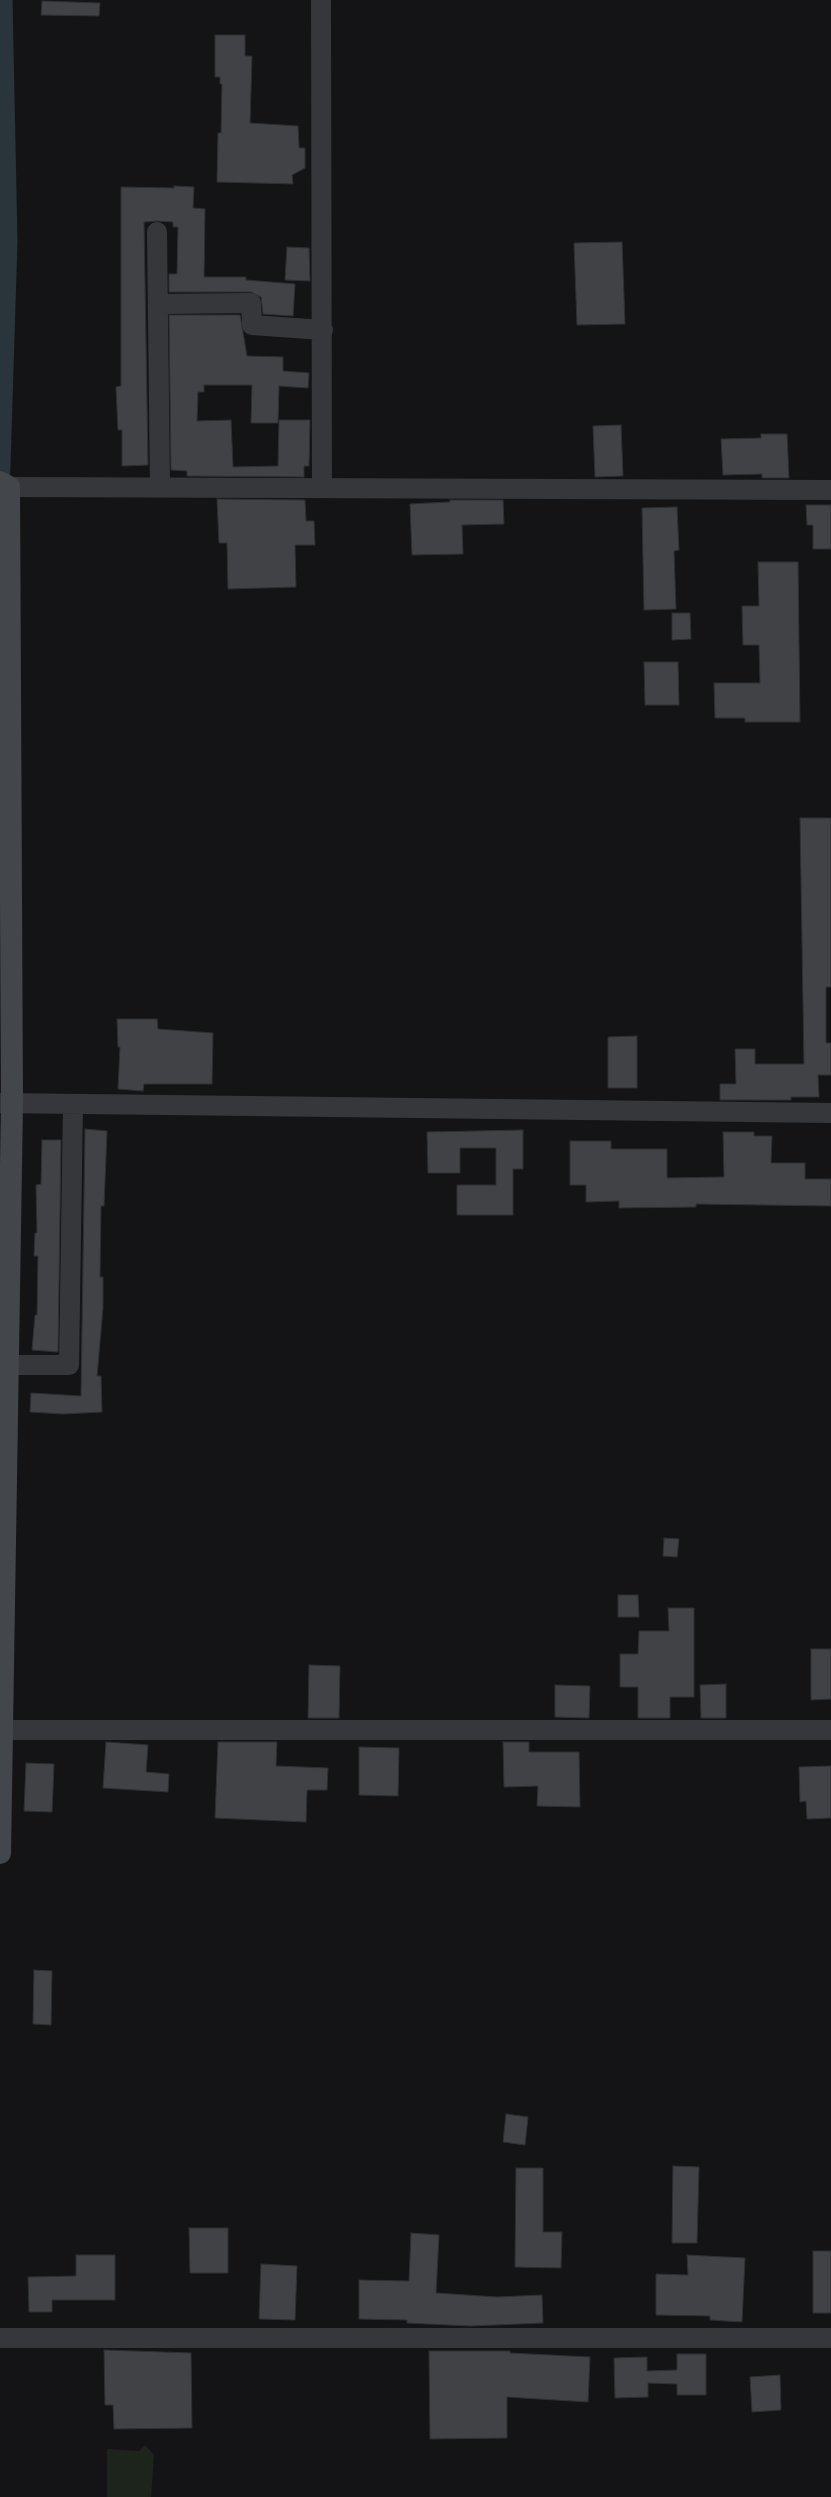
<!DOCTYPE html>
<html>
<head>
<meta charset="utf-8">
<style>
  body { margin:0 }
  canvas { display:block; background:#141416 }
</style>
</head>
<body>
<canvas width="831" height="2497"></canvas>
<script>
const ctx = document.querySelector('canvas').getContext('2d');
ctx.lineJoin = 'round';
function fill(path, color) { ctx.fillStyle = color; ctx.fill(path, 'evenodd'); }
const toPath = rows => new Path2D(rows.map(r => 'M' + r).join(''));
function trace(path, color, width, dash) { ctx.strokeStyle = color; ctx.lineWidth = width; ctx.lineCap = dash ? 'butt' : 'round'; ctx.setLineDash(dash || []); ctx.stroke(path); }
const green = toPath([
  [145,2445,154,2455,151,2497,107,2497,107,2449,139,2451]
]);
const canal = toPath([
  [0,496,8,241,3,0]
]);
const building = toPath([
  [42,1,100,3,99,16,41,15,42,1],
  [215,35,245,35,245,56,252,56,250,123,298,126,299,148,305,148,305,168,292,175,293,184,217,182,218,133,221,133,222,84,220,84,220,77,215,77,215,35],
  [174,186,194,187,193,208,205,209,204,277,246,277,246,280,295,284,293,316,263,314,261,297,251,292,169,292,169,274,177,274,178,227,173,227,173,222,157,221,144,222,148,465,122,466,122,430,118,430,116,387,121,386,121,187,174,188,174,186],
  [622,242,625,324,577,325,574,243,622,242],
  [287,247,309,248,310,281,285,280,287,247],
  [169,315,240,315,247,356,283,357,283,371,309,373,308,388,279,386,278,423,251,423,252,385,204,385,204,392,198,392,197,421,231,420,233,467,278,466,279,420,310,420,309,466,304,466,304,477,187,476,187,471,171,470,169,315],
  [621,425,623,476,595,477,593,426,621,425],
  [761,434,787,434,789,478,762,478,762,474,723,475,721,439,761,438,761,434],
  [217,499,305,500,306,521,314,521,315,545,295,545,296,587,228,589,227,543,219,543,217,499],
  [450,500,503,500,504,524,462,525,463,554,412,555,410,504,450,502,450,500],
  [806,505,831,505,831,549,813,549,813,525,807,525,806,505],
  [677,507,679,550,674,551,676,609,644,610,642,508,677,507],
  [758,562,798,562,800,722,745,722,745,718,715,718,714,683,760,683,759,645,743,645,742,606,759,606,758,562],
  [672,613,690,613,691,639,672,640,672,613],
  [644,662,678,662,679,705,645,705,644,662],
  [800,818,831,818,831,987,826,987,826,1043,831,1043,831,1075,818,1075,819,1097,791,1097,791,1100,720,1100,720,1084,736,1084,735,1049,755,1049,755,1064,804,1064,800,818],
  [117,1019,157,1019,158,1029,213,1033,212,1084,144,1084,143,1091,118,1089,120,1047,118,1047,117,1019],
  [637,1036,637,1088,608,1088,608,1037,637,1036],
  [85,1129,107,1131,104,1206,101,1206,100,1277,103,1277,103,1308,97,1376,101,1376,102,1412,63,1414,30,1412,31,1393,81,1396,85,1129],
  [523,1130,523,1169,513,1169,513,1215,457,1215,457,1185,496,1185,496,1148,460,1148,460,1173,428,1173,427,1132,523,1130],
  [723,1132,754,1132,754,1136,772,1136,771,1163,805,1163,805,1179,831,1179,831,1206,696,1204,696,1207,619,1208,619,1201,586,1202,586,1185,570,1185,570,1141,611,1141,611,1149,667,1149,667,1178,724,1177,723,1132],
  [42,1140,61,1140,58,1352,32,1350,35,1315,37,1315,38,1256,34,1256,35,1233,37,1233,36,1185,41,1184,42,1140],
  [664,1538,679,1539,677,1557,663,1556,664,1538],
  [618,1595,638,1595,639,1617,618,1617,618,1595],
  [668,1608,694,1608,694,1697,670,1697,670,1718,638,1718,638,1687,620,1687,620,1654,638,1654,639,1631,669,1631,668,1608],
  [811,1649,831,1649,831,1699,811,1700,811,1649],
  [309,1665,340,1666,339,1718,308,1718,309,1665],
  [726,1684,726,1718,701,1718,700,1685,726,1684],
  [555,1685,590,1686,589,1718,555,1717,555,1685],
  [106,1742,148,1745,146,1772,169,1774,168,1792,103,1788,106,1742],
  [218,1742,277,1742,276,1766,328,1768,327,1790,307,1790,306,1822,215,1818,218,1742],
  [503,1742,529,1742,529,1752,579,1752,580,1807,537,1806,538,1786,504,1787,503,1742],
  [359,1747,399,1748,398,1796,359,1795,359,1747],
  [26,1763,54,1764,52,1812,24,1811,26,1763],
  [831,1766,831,1818,807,1819,806,1801,800,1802,799,1767,831,1766],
  [34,1970,52,1971,51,2025,33,2024,34,1970],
  [506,2114,528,2117,525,2145,503,2142,506,2114],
  [673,2166,699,2167,697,2243,672,2243,673,2166],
  [516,2168,543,2168,543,2232,562,2232,561,2268,515,2267,516,2168],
  [189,2228,228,2228,228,2273,190,2273,189,2228],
  [411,2233,439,2235,436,2293,497,2297,542,2295,543,2323,470,2326,407,2323,407,2320,359,2319,359,2280,409,2281,411,2233],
  [813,2251,831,2251,831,2313,813,2313,813,2251],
  [76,2255,115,2255,115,2300,52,2300,52,2312,29,2312,28,2277,76,2276,76,2255],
  [687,2255,745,2258,742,2322,710,2320,710,2316,656,2315,656,2274,688,2275,687,2255],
  [261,2264,297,2266,295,2320,259,2319,261,2264],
  [104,2350,191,2353,192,2428,114,2429,113,2405,105,2405,104,2350],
  [429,2351,510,2351,510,2353,590,2357,588,2402,507,2397,507,2438,430,2439,429,2351],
  [677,2354,706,2354,706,2395,677,2395,677,2384,648,2383,648,2397,615,2398,614,2358,647,2357,647,2371,677,2370,677,2354],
  [780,2375,781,2410,752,2412,750,2377,780,2375]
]);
const street = toPath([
  [321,0,322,487],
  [157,232,160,487],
  [158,304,251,303,252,325,323,330],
  [9,487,831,490],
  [0,1103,831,1113],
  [8,1365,69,1365,73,1104],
  [1,1730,831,1730],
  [0,2338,831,2338]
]);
const secondary = toPath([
  [0,482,9,487,12,1103,0,1853]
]);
fill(green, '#1c241c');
trace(canal, '#2a353b', 19);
fill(building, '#404246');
trace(building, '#2e2f32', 1);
trace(street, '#35373b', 20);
trace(secondary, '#43464b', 22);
</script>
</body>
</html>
